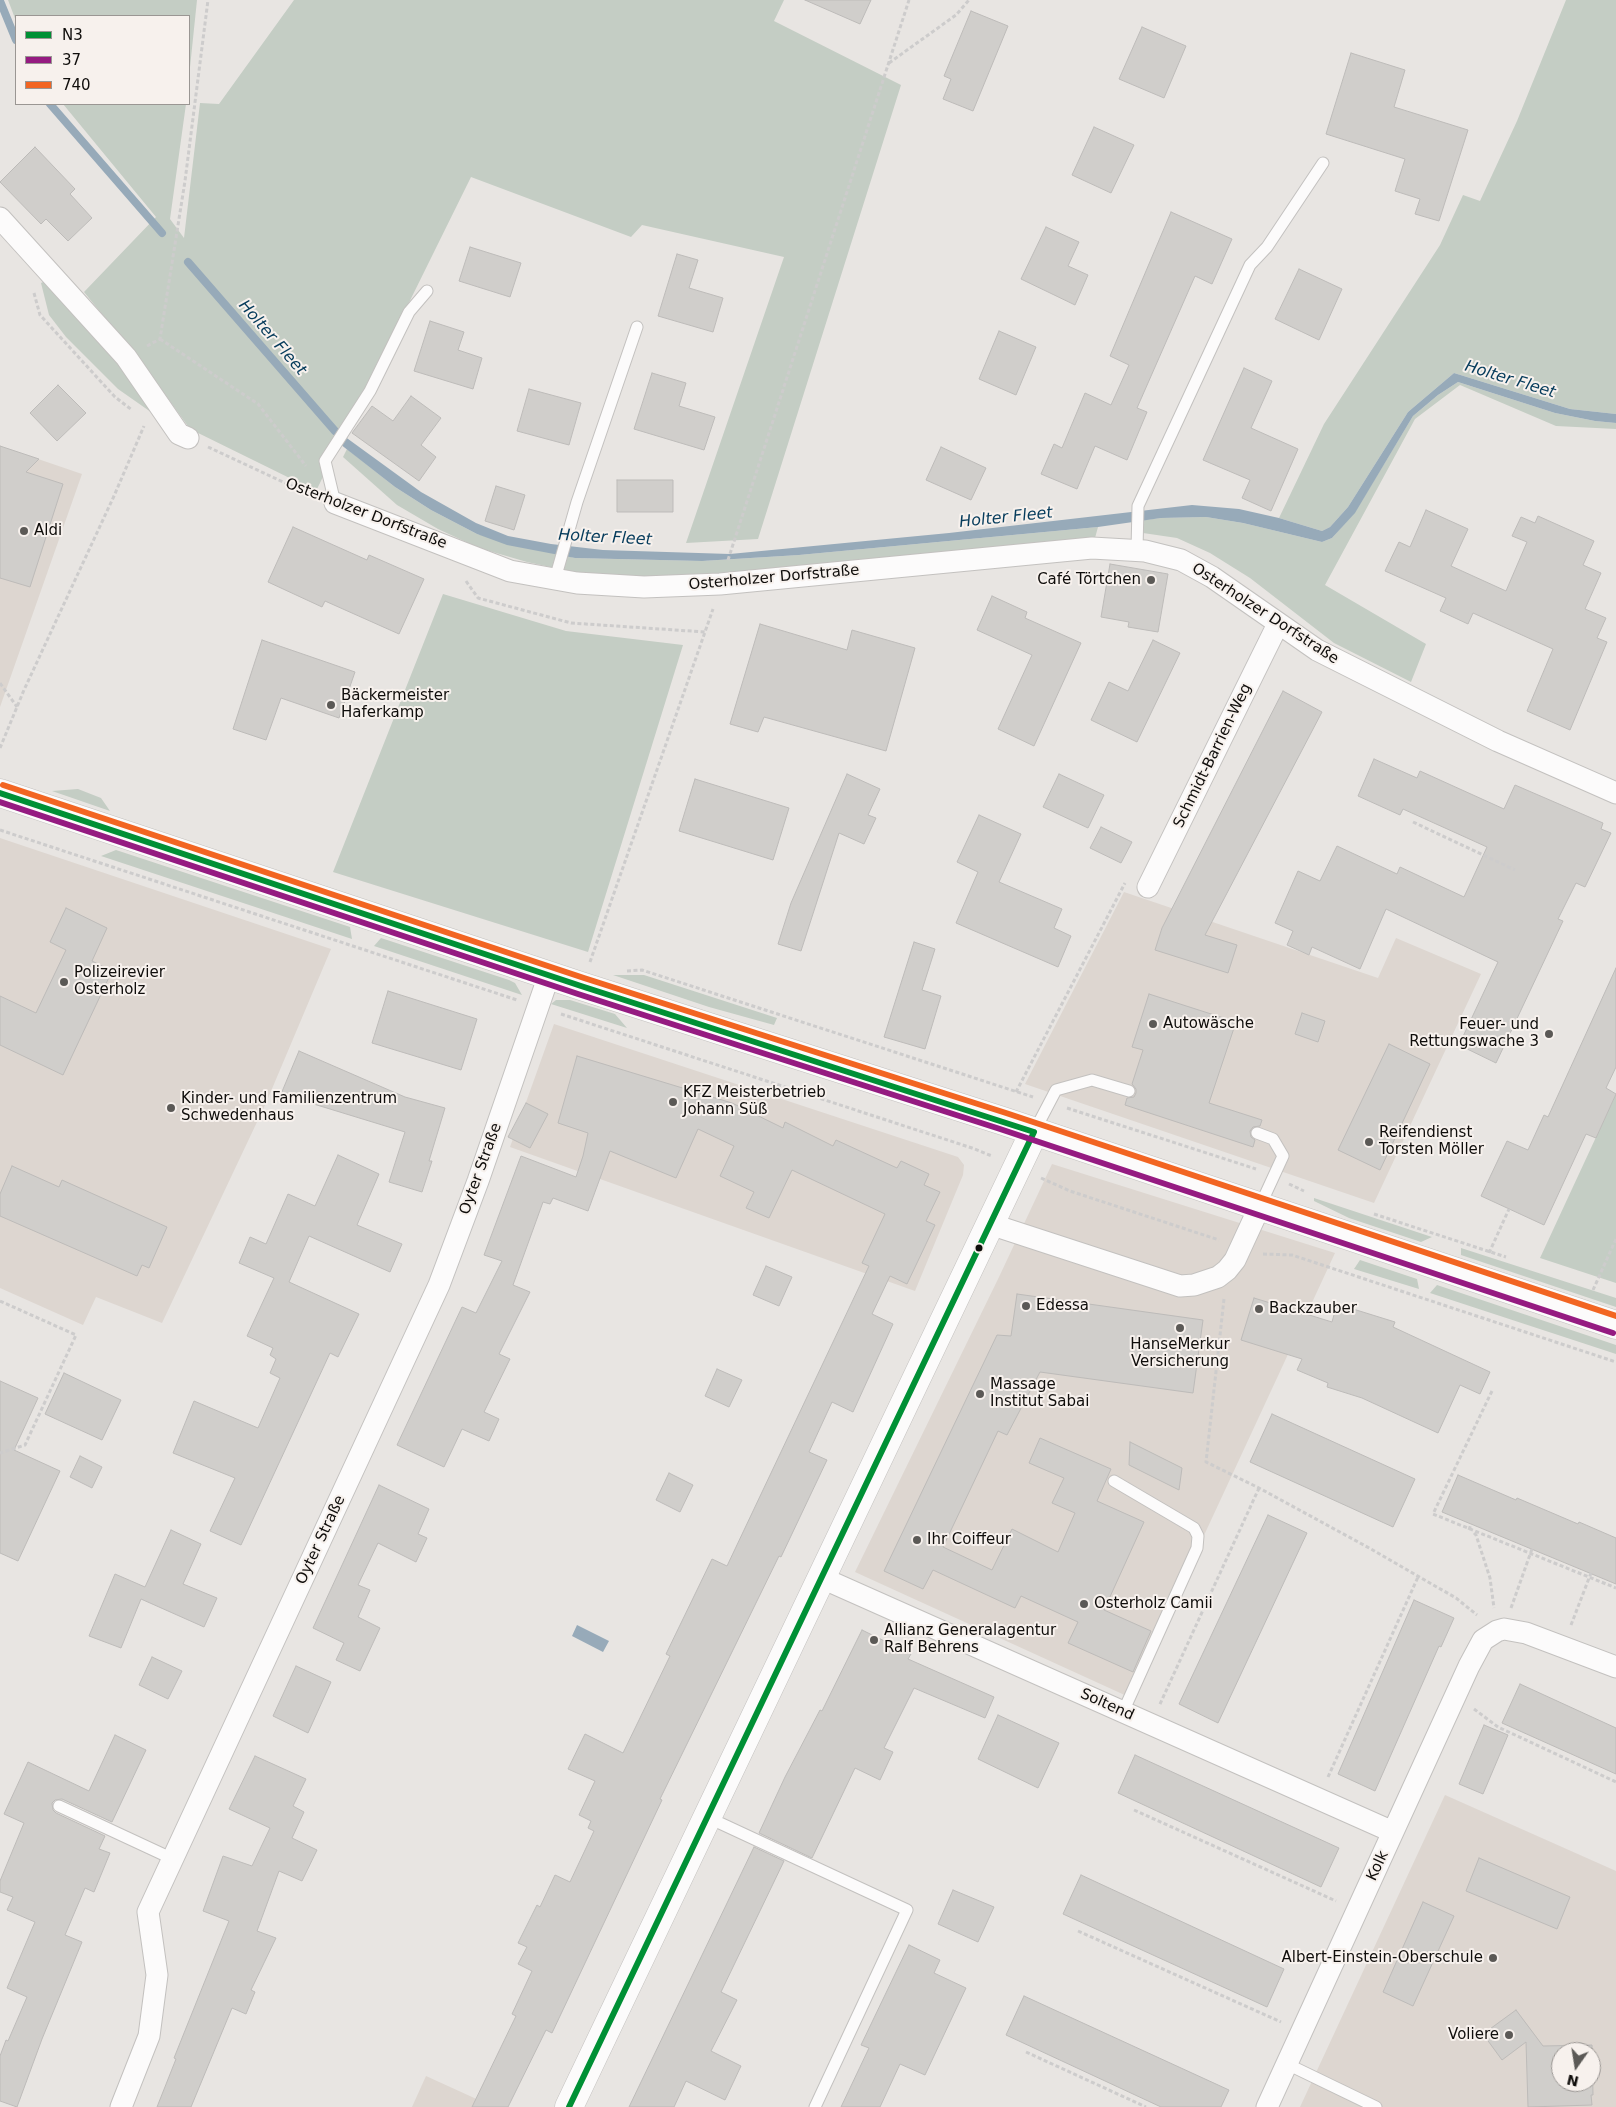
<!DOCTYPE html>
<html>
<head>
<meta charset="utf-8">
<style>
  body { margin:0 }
  #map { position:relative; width:1616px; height:2107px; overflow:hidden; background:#e8e5e2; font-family:"DejaVu Sans",sans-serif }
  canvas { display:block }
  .legend { position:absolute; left:15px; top:15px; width:175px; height:90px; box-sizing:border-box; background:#f7f1ed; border:1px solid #9a9693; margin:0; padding:6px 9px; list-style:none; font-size:15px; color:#0f0d0b }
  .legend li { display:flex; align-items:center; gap:10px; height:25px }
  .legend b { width:25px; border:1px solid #9a9693 }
  .north { position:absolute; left:1551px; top:2042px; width:50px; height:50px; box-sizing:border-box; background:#f7f1ed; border:1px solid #9a9693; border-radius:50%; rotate:193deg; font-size:14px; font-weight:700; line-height:20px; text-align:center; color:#0f0d0b }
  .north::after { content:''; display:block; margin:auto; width:18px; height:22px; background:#5b5956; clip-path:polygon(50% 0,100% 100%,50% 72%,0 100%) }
</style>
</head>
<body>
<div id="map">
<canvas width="1616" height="2107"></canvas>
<ul class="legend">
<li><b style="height:6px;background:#009035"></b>N3</li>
<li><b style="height:6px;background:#951b81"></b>37</li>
<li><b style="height:6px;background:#f26522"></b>740</li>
</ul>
<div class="north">N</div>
</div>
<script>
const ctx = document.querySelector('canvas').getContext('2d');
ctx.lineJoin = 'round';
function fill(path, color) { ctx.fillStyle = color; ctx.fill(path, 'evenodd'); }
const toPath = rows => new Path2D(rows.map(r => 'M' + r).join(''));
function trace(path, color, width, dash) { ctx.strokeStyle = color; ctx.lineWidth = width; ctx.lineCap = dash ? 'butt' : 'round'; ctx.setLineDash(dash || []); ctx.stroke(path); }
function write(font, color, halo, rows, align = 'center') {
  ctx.font = font + ' "DejaVu Sans",sans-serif'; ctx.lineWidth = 4; ctx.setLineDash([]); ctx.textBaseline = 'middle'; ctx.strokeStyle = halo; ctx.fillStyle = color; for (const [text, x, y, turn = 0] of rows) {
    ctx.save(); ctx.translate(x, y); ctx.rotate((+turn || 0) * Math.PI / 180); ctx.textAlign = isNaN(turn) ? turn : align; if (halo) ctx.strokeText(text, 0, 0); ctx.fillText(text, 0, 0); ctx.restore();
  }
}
const built = toPath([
  [0,446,82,474,0,707],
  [0,838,331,949,266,1103,162,1323,96,1297,83,1325,0,1288],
  [1124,892,1378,978,1396,938,1481,974,1374,1203,1025,1084],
  [554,1024,958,1157,964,1165,963,1175,915,1291,510,1147],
  [1052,1164,1335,1253,1129,1697,855,1572,999,1277],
  [1445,1795,1616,1871,1616,2107,1300,2107],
  [1561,2052,1591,2052,1591,2082,1561,2082],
  [426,2076,494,2107,412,2107]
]);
const green = toPath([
  [8,0,197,0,189,77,189,16,16,16,16,21],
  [294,0,784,0,774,21,901,85,758,539,686,543,784,257,642,225,631,237,471,177,316,491,190,429,148,371,84,292,156,217,63,104,186,104,170,219,184,238,200,103,219,104],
  [1566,0,1616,0,1616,414,1570,409,1454,373,1408,412,1348,507,1330,527,1322,531,1279,518,1324,424,1440,245,1463,195,1480,201,1517,121],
  [45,281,159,411,158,417,118,389,66,337,49,315,41,283],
  [1458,382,1555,413,1595,421,1616,423,1616,429,1556,426,1460,385,1415,419,1325,585,1426,644,1411,682,1334,643,1250,578,1210,553,1177,538,1143,533,1144,520,1161,518,1206,517,1243,523,1322,542,1332,538,1355,512,1413,416,1438,395],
  [347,449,395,487,431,510,477,534,575,558,702,561,799,555,1098,527,1095,538,744,573,664,578,583,574,527,562,479,548,438,529,397,505,343,457],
  [443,594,566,631,683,645,588,952,333,872],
  [78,789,101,798,110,811,52,791],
  [116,850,350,927,352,939,101,856],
  [381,938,509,980,515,983,522,995,374,946],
  [613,975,644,975,777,1018,774,1025,709,1007],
  [556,1000,570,1000,615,1014,627,1028,551,1004],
  [1616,1094,1616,1283,1540,1258],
  [1314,1198,1432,1237,1421,1242,1349,1218,1314,1201],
  [1461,1248,1616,1298,1616,1307,1461,1255],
  [1360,1260,1417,1279,1419,1289,1354,1269],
  [1437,1285,1616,1345,1616,1354,1430,1293]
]);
const water = toPath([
  [1454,373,1570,409,1616,414,1616,423,1595,421,1555,413,1458,382,1438,395,1413,416,1355,513,1332,538,1322,542,1243,523,1206,517,1161,518,1098,527,799,555,702,561,575,558,507,545,477,534,431,510,395,487,340,444,344,436,421,492,476,523,508,536,551,544,603,550,730,554,949,533,1192,505,1239,509,1279,518,1322,531,1330,527,1348,507,1408,412],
  [577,1625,609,1641,603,1652,572,1636]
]);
const stream = toPath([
  [0,1,16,40],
  [50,104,162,233],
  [188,262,335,431]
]);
const building = toPath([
  [805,0,871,0,860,24,805,0],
  [971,11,1008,26,973,111,943,99,951,79,944,76,971,11],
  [1142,27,1186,46,1164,98,1119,79,1142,27],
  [1351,53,1405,70,1394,107,1468,130,1439,221,1415,214,1420,199,1395,191,1405,159,1326,134,1351,53],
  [1094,127,1134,145,1111,193,1072,175,1094,127],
  [35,147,75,189,70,194,92,218,68,241,46,219,41,224,0,182,35,147],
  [1171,212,1232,239,1212,284,1195,276,1137,408,1147,412,1127,460,1095,446,1077,489,1041,474,1054,444,1062,448,1085,393,1111,405,1129,365,1110,356,1171,212],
  [1046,227,1079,242,1068,266,1088,275,1075,305,1021,279,1046,227],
  [470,247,521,263,510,297,459,281,470,247],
  [677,254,698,260,689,288,723,298,713,332,658,316,677,254],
  [1299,269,1342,289,1319,340,1275,319,1299,269],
  [430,321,464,332,458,350,482,358,473,389,414,371,430,321],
  [999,331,1036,347,1016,395,979,379,999,331],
  [1244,368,1272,381,1251,428,1298,449,1271,511,1242,498,1250,480,1203,460,1244,368],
  [652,373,686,383,679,406,715,417,704,450,634,429,652,373],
  [58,385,86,413,57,441,30,413,58,385],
  [529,389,581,403,569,445,517,431,529,389],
  [411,396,441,418,421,445,436,457,419,481,352,433,372,406,393,421,411,396],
  [0,446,39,459,26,472,63,484,30,587,0,578,0,446],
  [941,447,986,468,971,500,926,480,941,447],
  [617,480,673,480,673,512,617,512,617,480],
  [496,486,525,495,514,530,485,521,496,486],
  [1426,510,1468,529,1451,566,1506,591,1527,542,1512,536,1521,517,1535,523,1538,516,1594,541,1583,565,1601,573,1585,609,1606,618,1597,638,1607,642,1570,730,1527,711,1553,649,1473,613,1468,624,1440,611,1446,598,1385,571,1399,542,1410,547,1426,510],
  [293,527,367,560,369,555,424,579,399,634,325,601,322,607,268,582,293,527],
  [1110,564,1168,574,1158,632,1128,627,1129,622,1101,617,1110,564],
  [992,596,1027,612,1025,618,1081,643,1034,746,998,729,1032,655,977,630,992,596],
  [760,624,847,650,852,630,915,648,886,751,764,717,758,732,730,724,760,624],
  [262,640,355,672,339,718,281,698,266,740,233,729,262,640],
  [1153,640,1180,653,1137,742,1091,720,1109,682,1128,691,1153,640],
  [1283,691,1322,712,1205,935,1237,945,1228,973,1155,950,1162,928,1283,691],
  [1374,759,1417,778,1420,771,1504,809,1515,785,1603,823,1601,829,1611,833,1585,887,1576,883,1558,919,1563,921,1496,1063,1459,1045,1498,962,1386,909,1360,969,1312,947,1309,955,1287,945,1293,931,1275,923,1298,871,1320,881,1337,846,1397,874,1400,867,1464,897,1487,847,1403,809,1400,815,1358,796,1374,759],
  [847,774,880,789,868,815,876,818,864,844,839,833,801,951,778,944,791,903,847,774],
  [1059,774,1104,795,1088,828,1043,807,1059,774],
  [695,779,789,808,773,860,679,831,695,779],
  [979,815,1021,834,999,882,1062,909,1054,928,1071,936,1058,967,956,923,978,872,957,862,979,815],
  [1101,827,1132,842,1121,863,1090,848,1101,827],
  [66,908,107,928,92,961,112,971,63,1075,0,1045,0,996,36,1013,66,950,50,942,66,908],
  [914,942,935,949,922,990,941,996,925,1049,884,1037,914,942],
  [1616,968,1616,1067,1606,1088,1616,1094,1596,1138,1586,1134,1544,1225,1481,1196,1507,1141,1528,1150,1544,1115,1548,1117,1616,968],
  [388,991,477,1019,461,1070,372,1043,388,991],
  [1149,994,1236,1022,1209,1103,1262,1120,1260,1126,1253,1127,1250,1131,1251,1137,1255,1140,1253,1147,1125,1105,1127,1098,1134,1097,1136,1093,1136,1089,1132,1084,1143,1050,1132,1047,1149,994],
  [1302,1013,1325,1021,1318,1042,1295,1034,1302,1013],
  [1389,1044,1430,1064,1380,1170,1338,1150,1389,1044],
  [299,1051,405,1097,445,1108,429,1161,432,1161,422,1192,389,1182,405,1132,281,1094,299,1051],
  [577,1056,732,1103,783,1128,785,1122,833,1146,836,1140,897,1168,901,1161,929,1174,924,1185,940,1192,926,1221,935,1225,907,1284,890,1276,872,1314,893,1324,853,1412,832,1402,809,1452,827,1460,781,1557,779,1556,660,1799,662,1800,552,2033,546,2030,508,2107,472,2107,516,2016,512,2014,532,1971,518,1964,527,1947,518,1943,537,1905,540,1907,555,1875,570,1882,594,1831,588,1828,591,1821,579,1815,595,1781,568,1769,585,1734,623,1753,670,1656,666,1654,712,1559,727,1566,869,1266,862,1263,885,1214,792,1170,769,1218,746,1208,754,1192,720,1176,734,1146,698,1129,676,1178,610,1151,588,1211,553,1198,550,1204,543,1202,513,1285,530,1292,499,1354,510,1359,484,1412,499,1419,489,1441,462,1429,444,1467,397,1445,462,1307,476,1313,502,1261,484,1255,521,1156,576,1177,583,1156,588,1133,558,1123,577,1056],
  [526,1103,548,1114,530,1148,508,1137,526,1103],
  [338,1155,379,1174,357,1225,402,1244,390,1272,309,1236,289,1282,359,1314,338,1357,330,1353,241,1545,210,1531,235,1478,173,1453,194,1401,258,1428,280,1378,270,1373,276,1359,270,1355,273,1348,247,1336,274,1278,239,1263,250,1237,266,1244,288,1194,315,1206,338,1155],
  [12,1166,59,1187,62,1180,167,1227,149,1268,142,1265,137,1276,0,1216,0,1194,12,1166],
  [766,1266,792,1277,779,1306,753,1295,766,1266],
  [1017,1294,1203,1320,1193,1393,1040,1372,1007,1435,998,1431,943,1547,992,1570,1012,1529,1058,1552,1075,1513,1052,1503,1064,1478,1029,1463,1040,1438,1111,1469,1097,1501,1144,1522,1104,1610,1151,1631,1133,1672,1068,1643,1078,1622,1021,1596,1015,1608,933,1570,923,1589,884,1571,997,1335,1011,1336,1017,1294],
  [1254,1298,1332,1322,1337,1304,1395,1322,1393,1327,1490,1372,1480,1394,1460,1385,1438,1433,1362,1398,1327,1387,1328,1383,1297,1370,1302,1359,1241,1340,1254,1298],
  [717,1369,742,1380,729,1407,705,1396,717,1369],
  [64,1373,121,1400,102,1440,45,1414,64,1373],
  [0,1381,38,1398,14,1450,60,1471,18,1561,0,1553,0,1381],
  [1272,1414,1415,1479,1393,1527,1250,1462,1272,1414],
  [1130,1442,1182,1468,1179,1490,1129,1465,1130,1442],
  [80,1456,102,1467,92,1488,70,1477,80,1456],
  [669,1473,693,1485,680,1512,656,1500,669,1473],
  [1458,1475,1516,1500,1517,1498,1578,1524,1579,1522,1616,1538,1616,1584,1442,1512,1458,1475],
  [379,1485,429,1509,418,1534,427,1538,416,1562,378,1543,358,1585,370,1590,358,1617,380,1628,360,1671,336,1660,344,1643,313,1628,379,1485],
  [1268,1515,1307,1533,1218,1723,1179,1704,1268,1515],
  [171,1530,201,1544,183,1584,217,1598,204,1627,141,1599,121,1648,89,1636,115,1574,145,1587,171,1530],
  [1414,1600,1454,1618,1441,1647,1439,1646,1375,1791,1338,1774,1414,1600],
  [862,1630,911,1654,908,1659,994,1697,985,1718,914,1688,884,1748,893,1752,880,1780,855,1768,812,1858,759,1833,785,1777,820,1710,822,1711,862,1630],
  [152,1657,182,1671,168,1699,139,1685,152,1657],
  [296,1666,331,1682,308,1733,273,1716,296,1666],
  [1520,1684,1616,1728,1616,1774,1502,1723,1520,1684],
  [998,1715,1059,1743,1038,1788,978,1759,998,1715],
  [1484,1725,1508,1735,1483,1794,1459,1784,1484,1725],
  [115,1735,146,1750,112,1822,62,1799,55,1800,52,1803,53,1810,56,1813,105,1836,99,1849,110,1853,94,1892,85,1888,65,1935,82,1942,42,2039,17,2107,0,2101,0,2056,6,2040,8,2041,27,1997,7,1988,35,1922,7,1910,13,1897,0,1892,0,1881,24,1823,4,1814,28,1762,89,1791,115,1735],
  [1135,1755,1339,1848,1321,1887,1118,1793,1135,1755],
  [255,1756,306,1779,293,1806,304,1812,292,1838,317,1850,302,1881,279,1871,257,1931,276,1938,251,1990,255,1992,246,2014,232,2008,191,2107,157,2107,176,2059,174,2058,229,1921,203,1911,223,1856,252,1866,270,1828,229,1809,255,1756],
  [754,1847,784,1861,721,1992,737,2000,711,2051,741,2066,725,2100,686,2081,674,2107,629,2107,754,1847],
  [1479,1858,1570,1897,1557,1929,1466,1891,1479,1858],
  [1081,1875,1284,1969,1267,2007,1063,1914,1081,1875],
  [953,1890,994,1907,978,1942,938,1924,953,1890],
  [1423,1902,1454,1916,1413,2006,1383,1992,1423,1902],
  [909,1945,940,1960,934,1973,966,1988,925,2075,900,2064,880,2107,841,2107,869,2048,861,2045,909,1945],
  [1024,1996,1229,2090,1221,2107,1161,2107,1006,2035,1024,1996],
  [1516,2010,1543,2046,1592,2045,1593,2095,1591,2095,1592,2105,1528,2107,1526,2042,1502,2060,1483,2034,1516,2010],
  [1561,2052,1591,2052,1591,2082,1561,2082,1561,2052]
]);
const path = toPath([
  [889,63,956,15,969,0],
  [34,293,40,315,115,397,132,410],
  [160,339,258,404,306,466],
  [147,346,160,339,185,181,208,0],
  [208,447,313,496],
  [728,560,909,0],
  [466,581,478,598,571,623,705,632],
  [0,683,17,707],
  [0,748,24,690,114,496,144,426],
  [1413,822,1515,870],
  [0,830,517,1000],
  [590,962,713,609],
  [627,971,642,970,1033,1097],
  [561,1014,972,1148,992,1156],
  [1016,1092,1125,883],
  [1067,1108,1256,1169],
  [1041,1178,1070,1191,1219,1240],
  [1289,1184,1304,1191],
  [1374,1214,1506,1257],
  [1489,1253,1509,1209],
  [1263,1254,1292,1255,1616,1362],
  [1593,1290,1616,1239],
  [1224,1299,1206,1462,1259,1488,1371,1549,1456,1598,1477,1615],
  [0,1301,76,1335,25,1445,0,1453],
  [1492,1391,1433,1514,1616,1588],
  [1469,1530,1471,1524],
  [1474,1533,1476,1535,1490,1578,1494,1608],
  [1511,1608,1532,1549],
  [1571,1625,1591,1573],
  [1160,1704,1259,1488],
  [1474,1709,1498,1727,1616,1782],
  [1328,1777,1418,1577],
  [1134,1810,1336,1901],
  [1078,1931,1281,2022],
  [1026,2052,1146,2107]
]);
const service = toPath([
  [335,503,325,461,370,391,409,312,427,291],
  [1137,550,1138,506,1250,265,1267,247,1323,163],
  [555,579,577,502,637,327],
  [1034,1132,1056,1090,1092,1080,1129,1091],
  [1257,1133,1273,1139,1283,1156,1260,1206],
  [1114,1481,1194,1528,1198,1536,1197,1548,1123,1712],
  [59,1806,173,1859],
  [709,1818,907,1910,815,2107],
  [1287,2064,1376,2107]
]);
const minor = toPath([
  [0,218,126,357,179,434,188,438],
  [335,503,510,571,577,583,644,587,720,584,1092,548,1145,551,1181,560,1212,577,1317,650,1498,741,1616,793],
  [1148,887,1278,624],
  [990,1224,1180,1286,1194,1285,1218,1277,1227,1270,1235,1260,1259,1208],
  [822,1578,1393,1832],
  [121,2107,149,2036,157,1975,148,1912,439,1285,478,1181,549,975],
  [1267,2107,1469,1666,1483,1640,1497,1631,1504,1629,1526,1633,1616,1667]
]);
const secondary = toPath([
  [569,2107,1034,1132]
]);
const primary = toPath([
  [0,793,581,986,1003,1121,1616,1325]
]);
const bus1 = toPath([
  [0,793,581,986,1034,1132],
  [569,2107,1034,1132]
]);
const bus2 = toPath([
  [0,802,578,994,1000,1129,1613,1333]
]);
const bus3 = toPath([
  [3,785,584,978,1006,1113,1616,1316]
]);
const markers = [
  [24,531,5,"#5b5956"],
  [1151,580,5,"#5b5956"],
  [331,705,5,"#5b5956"],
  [64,982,5,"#5b5956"],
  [1153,1024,5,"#5b5956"],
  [1549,1034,5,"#5b5956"],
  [673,1102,5,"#5b5956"],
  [171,1108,5,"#5b5956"],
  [1369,1142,5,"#5b5956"],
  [979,1248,4.5,"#0f0d0b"],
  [1026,1306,5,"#5b5956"],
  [1259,1309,5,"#5b5956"],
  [1180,1328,5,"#5b5956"],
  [980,1394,5,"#5b5956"],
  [917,1540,5,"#5b5956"],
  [1084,1604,5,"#5b5956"],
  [874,1640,5,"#5b5956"],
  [1493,1958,5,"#5b5956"],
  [1509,2035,5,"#5b5956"]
];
const streetNames = [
  ["Osterholzer Dorfstraße",366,514,21],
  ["Osterholzer Dorfstraße",774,578,-5],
  ["Osterholzer Dorfstraße",1265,614,33],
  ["Schmidt-Barrien-Weg",1213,756,-64],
  ["Oyter Straße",481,1169,-70],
  ["Oyter Straße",321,1540,-65],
  ["Soltend",1107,1705,24],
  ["Kolk",1378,1866,-65]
];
const poiNames = [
  ["Aldi",34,531],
  ["Café Törtchen",1141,580,"right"],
  ["Bäckermeister",341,696],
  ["Haferkamp",341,713],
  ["Polizeirevier",74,973],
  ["Osterholz",74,990],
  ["Autowäsche",1163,1024],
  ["Feuer- und",1539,1025,"right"],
  ["Rettungswache 3",1539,1042,"right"],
  ["KFZ Meisterbetrieb",683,1093],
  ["Johann Süß",683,1110],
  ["Kinder- und Familienzentrum",181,1099],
  ["Schwedenhaus",181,1116],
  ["Reifendienst",1379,1133],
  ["Torsten Möller",1379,1150],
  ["Edessa",1036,1306],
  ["Backzauber",1269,1309],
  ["HanseMerkur",1180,1345,"center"],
  ["Versicherung",1180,1362,"center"],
  ["Massage",990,1385],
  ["Institut Sabai",990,1402],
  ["Ihr Coiffeur",927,1540],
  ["Osterholz Camii",1094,1604],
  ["Allianz Generalagentur",884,1631],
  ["Ralf Behrens",884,1648],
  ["Albert-Einstein-Oberschule",1483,1958,"right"],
  ["Voliere",1499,2035,"right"]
];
const waterNames = [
  ["Holter Fleet",272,338,49],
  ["Holter Fleet",1510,380,17],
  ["Holter Fleet",1006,518,-6],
  ["Holter Fleet",605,538,3]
];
fill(built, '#ddd6d0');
fill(green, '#c4cdc4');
fill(water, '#97aab9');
trace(stream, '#97aab9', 8);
fill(building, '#d0cecb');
trace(building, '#bdbbb9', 1);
trace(service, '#c3c1bf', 13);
trace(minor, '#c3c1bf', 23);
trace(secondary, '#c3c1bf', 29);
trace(primary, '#c3c1bf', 29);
trace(path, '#cdcccc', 3, [4, 2.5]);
trace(service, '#fcfbfb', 11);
trace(minor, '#fcfbfb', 21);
trace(secondary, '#fcfbfb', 28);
trace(primary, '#fcfbfb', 28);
trace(bus1, '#009035', 6);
trace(bus2, '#951b81', 6);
trace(bus3, '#f26522', 6);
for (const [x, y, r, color] of markers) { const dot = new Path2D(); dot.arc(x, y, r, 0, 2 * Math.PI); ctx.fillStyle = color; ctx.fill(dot); trace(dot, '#f7f1ed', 2); }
write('15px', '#0f0d0b', '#f7f1ed', streetNames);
write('15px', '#0f0d0b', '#f7f1ed', poiNames, 'left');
write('italic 16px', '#053b5b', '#f7f1ed', waterNames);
</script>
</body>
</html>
